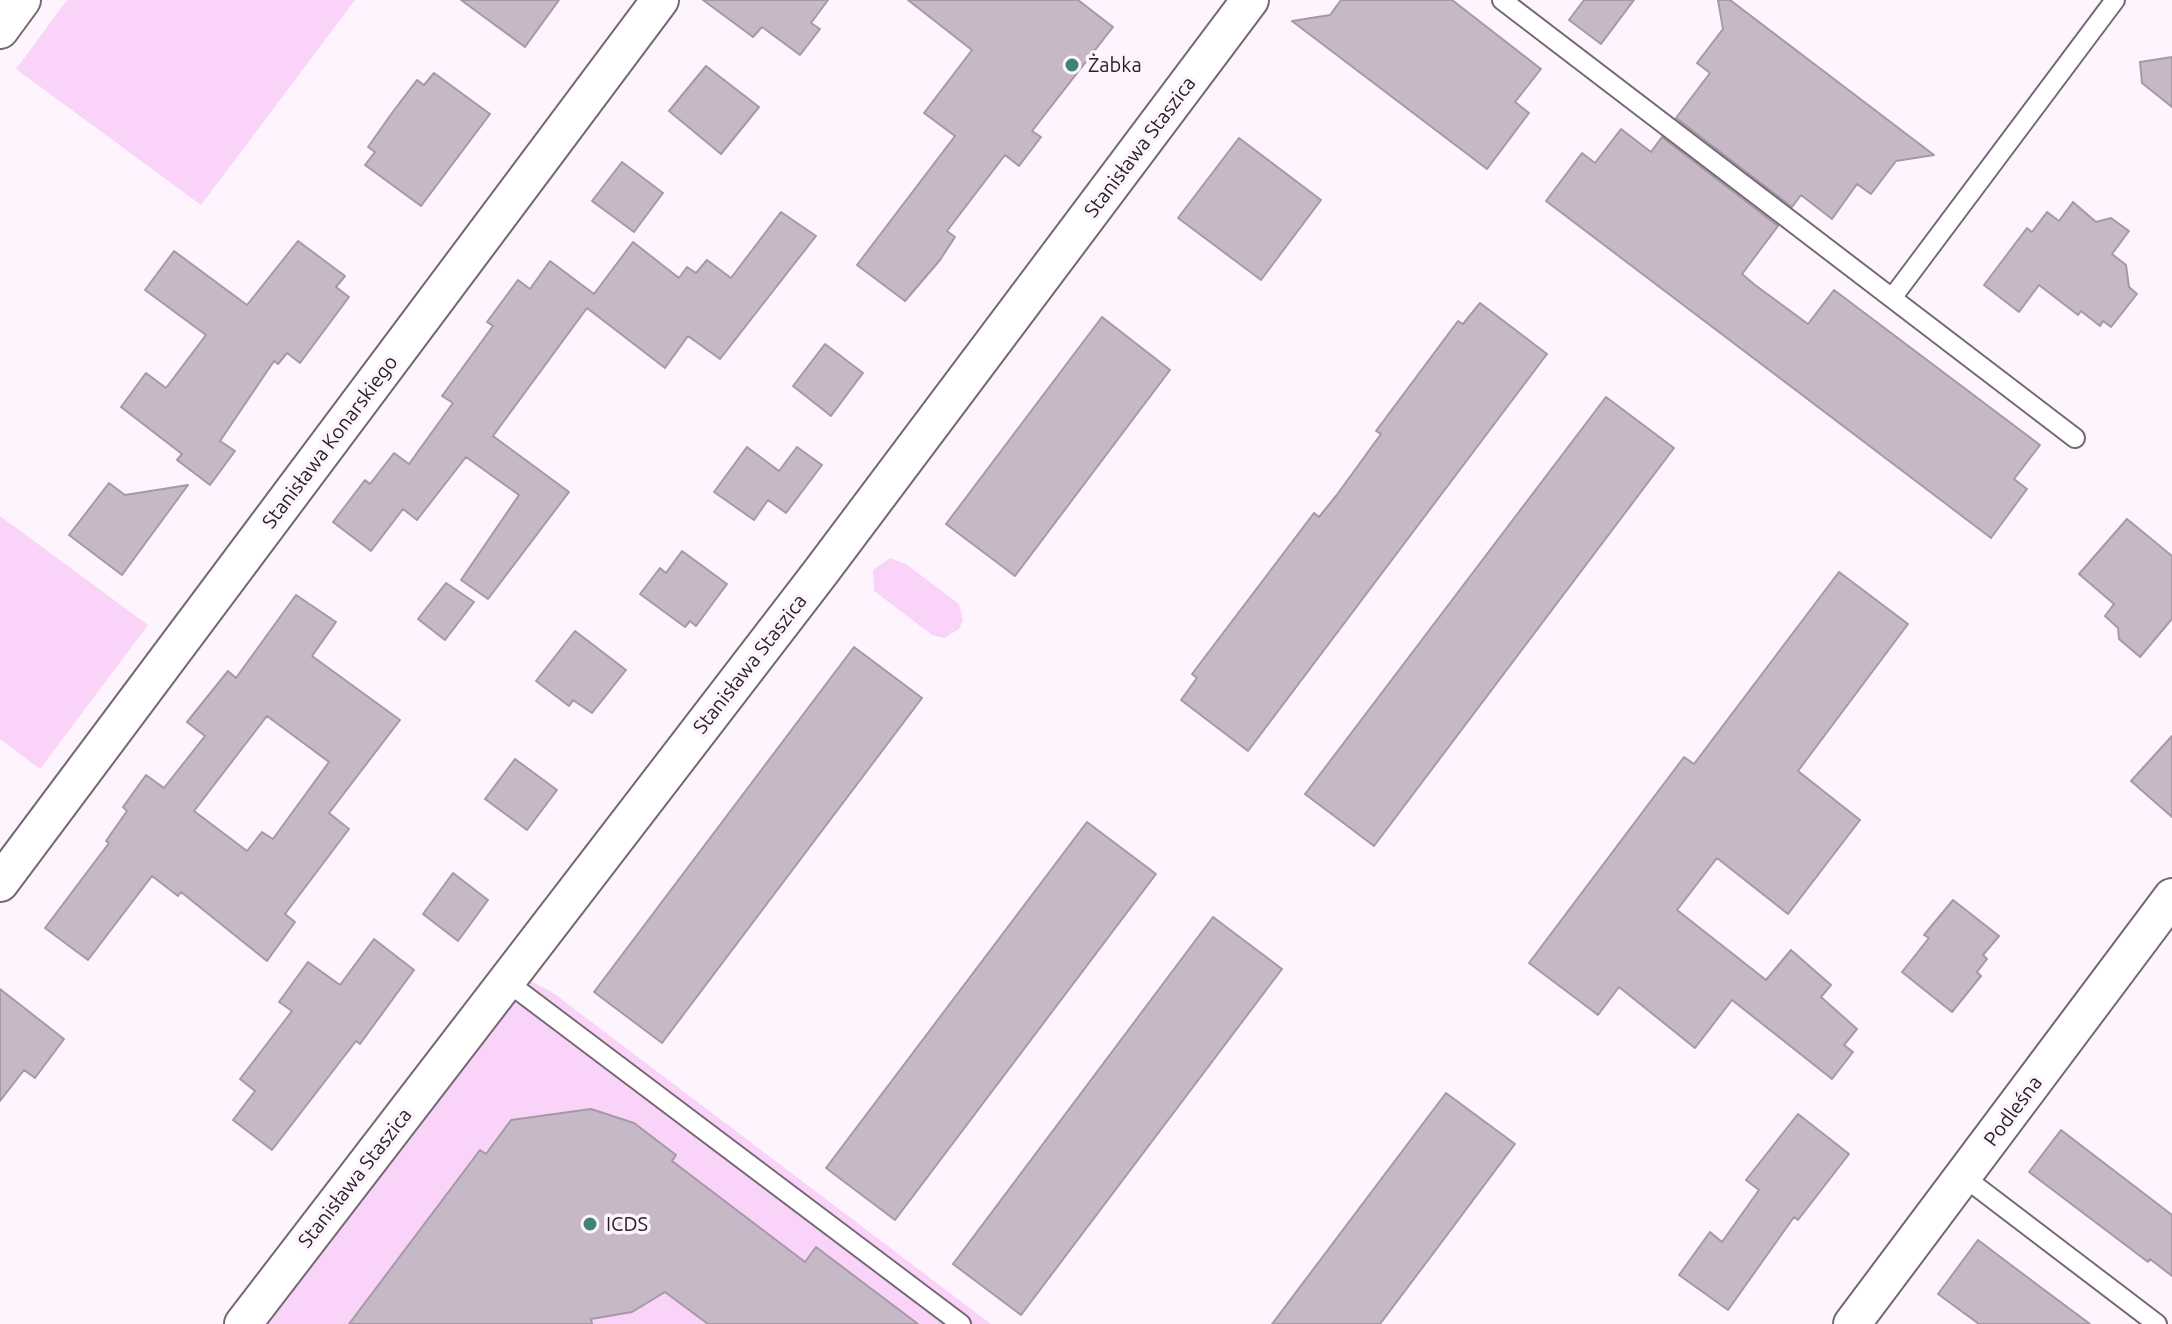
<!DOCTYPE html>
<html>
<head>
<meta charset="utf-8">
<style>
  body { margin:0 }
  canvas { display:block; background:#fef4fd }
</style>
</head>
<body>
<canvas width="2172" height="1324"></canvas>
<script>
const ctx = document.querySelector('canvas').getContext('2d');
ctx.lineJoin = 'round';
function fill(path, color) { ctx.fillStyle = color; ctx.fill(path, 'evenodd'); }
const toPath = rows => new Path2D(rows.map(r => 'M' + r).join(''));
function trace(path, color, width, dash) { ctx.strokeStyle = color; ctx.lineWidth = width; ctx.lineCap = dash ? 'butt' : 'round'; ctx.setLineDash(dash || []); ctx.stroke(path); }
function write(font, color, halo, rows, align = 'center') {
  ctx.font = font + ' Ubuntu,sans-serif'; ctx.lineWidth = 7; ctx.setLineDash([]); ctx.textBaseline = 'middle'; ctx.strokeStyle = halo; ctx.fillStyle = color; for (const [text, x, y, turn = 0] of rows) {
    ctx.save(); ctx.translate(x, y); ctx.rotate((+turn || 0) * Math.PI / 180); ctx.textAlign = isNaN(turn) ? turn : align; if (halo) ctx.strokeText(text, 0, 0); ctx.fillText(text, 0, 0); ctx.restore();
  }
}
const green = toPath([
  [67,0,355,0,201,205,16,69],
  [0,516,148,625,40,769,0,739],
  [890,558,906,564,959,604,963,620,959,629,944,638,932,635,874,591,873,570],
  [526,979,552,992,991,1324,264,1324]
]);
const building = toPath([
  [461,0,559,0,525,47,461,0],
  [703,0,828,0,811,23,820,29,800,55,762,27,753,37,703,0],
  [908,0,1078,0,1113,27,1032,131,1041,137,1019,166,1005,155,947,231,955,237,940,260,905,301,857,265,955,136,924,113,972,50,908,0],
  [1341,0,1452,0,1541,69,1515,102,1529,113,1487,169,1292,21,1330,15,1341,0],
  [1584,0,1634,0,1601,44,1569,20,1584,0],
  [1718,0,1730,0,1934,155,1896,161,1871,194,1857,184,1832,219,1801,195,1792,207,1676,118,1710,73,1697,63,1723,29,1718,0],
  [2172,57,2172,107,2142,83,2140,62,2172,57],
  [706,66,759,107,721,154,669,111,706,66],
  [434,73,490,114,421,206,365,165,375,152,368,147,392,113,417,80,424,85,434,73],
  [1621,129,1651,152,1662,137,1778,226,1742,274,1755,285,1808,324,1834,290,2040,445,2014,479,2027,489,1991,538,1546,201,1582,153,1595,163,1621,129],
  [1239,138,1321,200,1261,280,1178,218,1239,138],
  [622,162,663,193,634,232,592,201,622,162],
  [2073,202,2096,222,2111,218,2129,231,2112,254,2126,265,2129,287,2137,294,2111,327,2103,321,2100,326,2081,311,2078,315,2039,285,2019,312,1984,285,2027,228,2032,232,2047,212,2059,221,2073,202],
  [781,212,816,236,720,359,688,336,665,368,587,308,493,436,569,492,488,599,461,580,519,495,466,457,417,520,403,509,371,551,333,522,365,480,370,484,394,453,409,464,453,403,442,396,493,326,487,322,518,280,530,289,550,261,594,294,633,242,679,278,687,267,696,273,707,260,731,278,781,212],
  [298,241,345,276,336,287,349,297,300,363,287,353,278,364,274,361,220,441,235,451,210,485,177,460,182,454,121,407,146,373,166,388,206,335,145,290,174,251,247,305,298,241],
  [1480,303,1547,354,1248,751,1181,700,1197,678,1192,674,1314,513,1319,517,1336,496,1381,434,1376,431,1458,321,1463,324,1480,303],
  [1102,317,1170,370,1015,576,946,524,1102,317],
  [825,344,863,373,831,416,793,386,825,344],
  [1606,397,1674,448,1374,846,1305,794,1606,397],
  [747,447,779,471,797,447,822,465,786,513,768,500,754,520,714,492,747,447],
  [109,483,125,495,188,485,122,575,69,535,109,483],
  [2127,519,2172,556,2172,619,2140,657,2119,639,2118,628,2105,616,2114,604,2079,574,2127,519],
  [682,551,727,584,696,626,690,621,685,627,640,594,660,568,666,573,682,551],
  [1839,572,1908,624,1798,771,1860,820,1788,914,1717,858,1677,910,1766,980,1791,950,1831,985,1821,997,1857,1029,1844,1045,1853,1052,1832,1079,1732,1000,1695,1048,1619,987,1598,1015,1529,963,1684,757,1694,764,1839,572],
  [446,583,474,602,445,640,418,619,446,583],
  [296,595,336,622,312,656,400,720,329,813,349,829,285,914,295,922,267,961,181,892,178,896,152,876,88,960,45,928,109,843,106,841,127,811,123,807,146,775,164,788,205,736,187,722,228,671,236,678,296,595],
  [267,716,329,762,273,839,262,832,247,851,194,811,267,716],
  [575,631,626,670,592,713,573,700,569,706,536,681,575,631],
  [854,647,922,698,662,1043,594,992,854,647],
  [2172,736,2172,817,2131,781,2172,736],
  [515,759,557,790,527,830,485,799,515,759],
  [1087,822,1156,874,895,1220,826,1168,1087,822],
  [453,873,488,900,458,941,423,914,453,873],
  [1953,900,1999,936,1983,955,1987,959,1977,972,1981,976,1952,1012,1902,972,1929,938,1924,935,1953,900],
  [1213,917,1282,969,1021,1315,953,1264,1213,917],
  [374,939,414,970,360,1044,356,1041,272,1150,233,1120,255,1091,240,1079,292,1011,279,1002,308,962,340,985,374,939],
  [0,989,64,1039,35,1078,24,1070,0,1101,0,989],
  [1446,1093,1515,1144,1438,1247,1380,1324,1272,1324,1446,1093],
  [591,1109,634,1123,676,1155,672,1161,805,1262,816,1247,918,1324,708,1324,665,1292,632,1312,591,1319,592,1324,349,1324,480,1150,486,1154,511,1120,591,1109],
  [1798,1114,1849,1154,1798,1220,1794,1217,1728,1310,1679,1275,1710,1232,1722,1242,1759,1190,1746,1180,1798,1114],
  [2061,1130,2172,1215,2172,1276,2150,1259,2148,1262,2029,1172,2061,1130],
  [1978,1240,2035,1283,2090,1324,1979,1324,1938,1294,1978,1240]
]);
const lane = toPath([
  [1502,0,2075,438],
  [1892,298,2115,0],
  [506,981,961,1324],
  [1964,1177,2157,1324]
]);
const street = toPath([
  [0,30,22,0],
  [0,883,660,0],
  [243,1324,820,573,1250,0],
  [1852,1324,2172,897]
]);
const markers = [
  [1072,65,8,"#418374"],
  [590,1224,8,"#418374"]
];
const poiNames = [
  ["Żabka",1088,65],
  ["ICDS",606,1224]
];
const streetNames = [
  ["Stanisława Staszica",1140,147,-53],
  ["Stanisława Konarskiego",330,442,-53],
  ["Stanisława Staszica",750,664,-52],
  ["Podleśna",2013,1111,-53],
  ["Stanisława Staszica",355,1178,-52]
];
fill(green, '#f9d4f8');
fill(building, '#c7b8c7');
trace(building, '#a798a6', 2);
trace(lane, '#756875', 22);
trace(street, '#756875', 40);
trace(lane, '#fff', 18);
trace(street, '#fff', 36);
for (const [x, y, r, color] of markers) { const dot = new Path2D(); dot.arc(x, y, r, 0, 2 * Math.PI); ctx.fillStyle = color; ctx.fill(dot); trace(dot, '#fef4fd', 3); }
write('20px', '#282228', '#fef4fd', poiNames, 'left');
write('20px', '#282228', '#fef4fd', streetNames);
</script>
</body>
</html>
